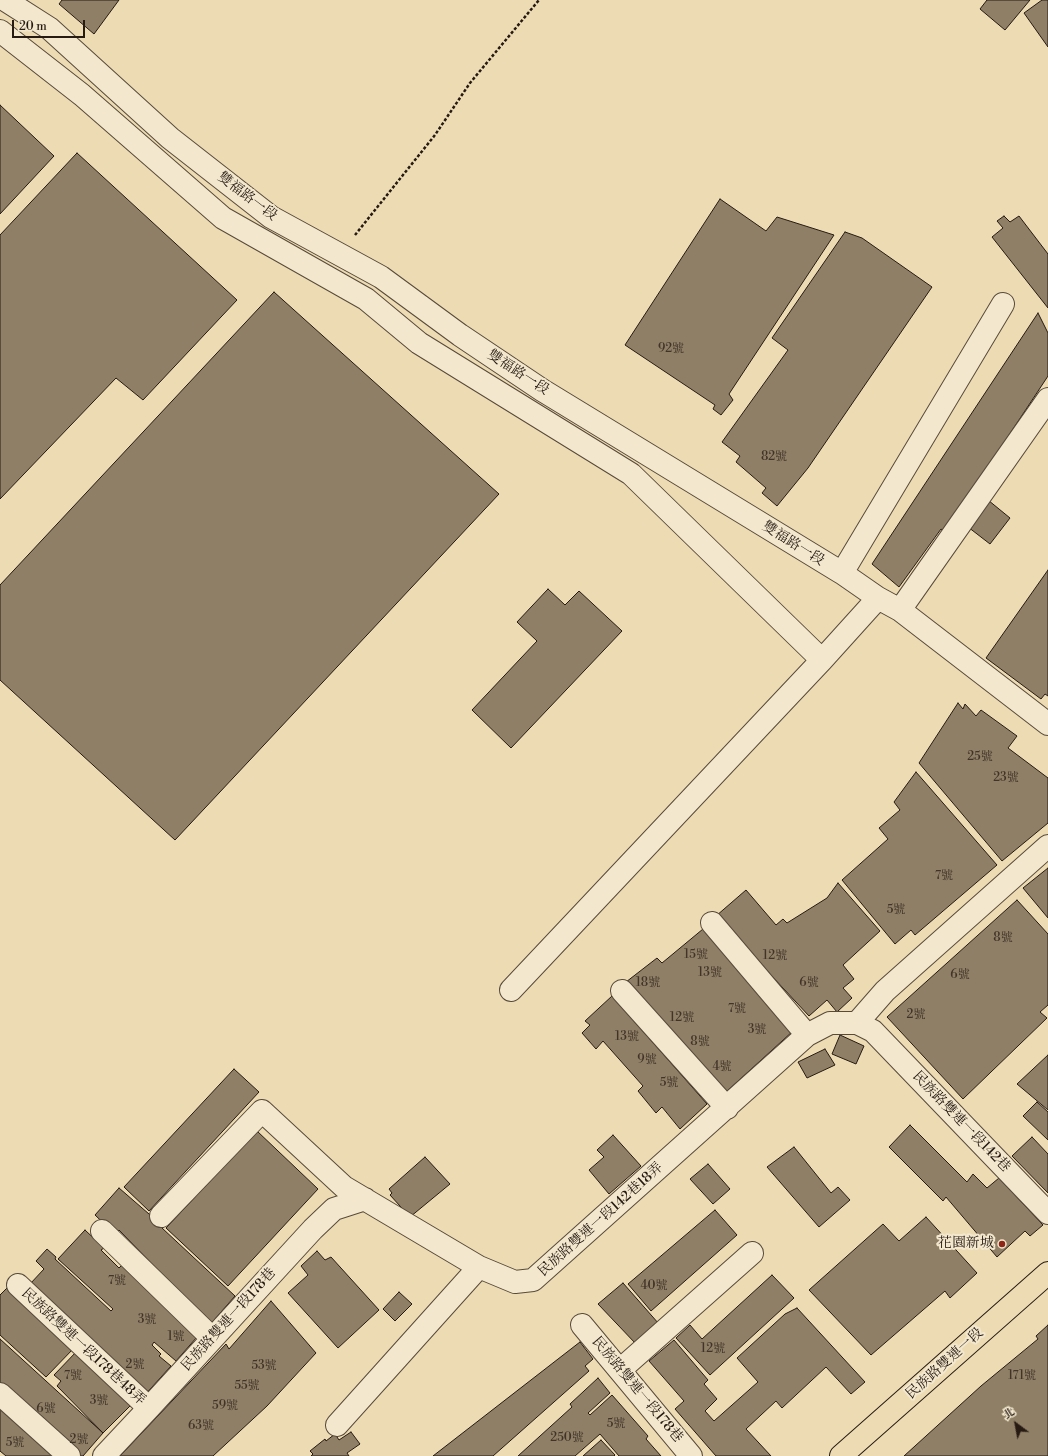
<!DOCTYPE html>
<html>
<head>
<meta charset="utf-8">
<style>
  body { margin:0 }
  #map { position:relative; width:1048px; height:1456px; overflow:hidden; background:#eddcb3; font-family:"Libre Bodoni","Noto Serif TC",serif }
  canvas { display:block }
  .north { position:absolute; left:996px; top:1404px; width:40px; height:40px; -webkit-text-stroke:3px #f3e8ce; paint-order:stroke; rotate:328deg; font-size:11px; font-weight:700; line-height:16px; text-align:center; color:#271a13 }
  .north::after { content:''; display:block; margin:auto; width:14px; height:18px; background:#271a13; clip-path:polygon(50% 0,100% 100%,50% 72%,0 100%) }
  .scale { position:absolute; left:12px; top:20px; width:73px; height:18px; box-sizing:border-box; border:2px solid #271a13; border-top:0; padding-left:5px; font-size:12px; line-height:14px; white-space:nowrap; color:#271a13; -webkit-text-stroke:3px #f3e8ce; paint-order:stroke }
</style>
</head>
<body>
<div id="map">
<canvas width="1048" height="1456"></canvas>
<div class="north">北</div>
<div class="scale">20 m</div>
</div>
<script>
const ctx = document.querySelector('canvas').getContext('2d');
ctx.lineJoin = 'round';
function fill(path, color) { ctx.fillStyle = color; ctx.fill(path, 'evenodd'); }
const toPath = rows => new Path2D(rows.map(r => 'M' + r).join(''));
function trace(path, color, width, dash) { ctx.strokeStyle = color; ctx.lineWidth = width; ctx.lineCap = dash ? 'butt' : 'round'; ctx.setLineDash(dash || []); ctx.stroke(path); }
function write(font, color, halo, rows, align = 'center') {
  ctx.font = font + ' "Libre Bodoni","Noto Serif TC",serif'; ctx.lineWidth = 4; ctx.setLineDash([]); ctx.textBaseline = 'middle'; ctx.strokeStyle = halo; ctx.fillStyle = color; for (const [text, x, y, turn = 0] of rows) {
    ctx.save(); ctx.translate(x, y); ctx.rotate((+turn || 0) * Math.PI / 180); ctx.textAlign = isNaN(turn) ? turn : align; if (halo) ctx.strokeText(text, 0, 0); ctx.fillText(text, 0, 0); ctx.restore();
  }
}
const building = toPath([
  [62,0,119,0,94,34,59,4,62,0],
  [987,0,1030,0,1005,30,980,9,987,0],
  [1042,0,1048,0,1048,47,1024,13,1042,0],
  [0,105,54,156,0,214,0,105],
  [77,153,237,300,143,400,116,378,0,499,0,235,77,153],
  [720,199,766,231,777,217,834,235,729,394,733,400,721,415,713,409,715,405,625,345,720,199],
  [1004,216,1010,222,1019,216,1048,254,1048,308,992,237,1003,228,997,221,1004,216],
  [845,232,862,238,932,287,808,468,777,506,762,493,766,488,736,462,740,456,722,442,788,350,772,338,845,232],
  [274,292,499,494,175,840,0,680,0,585,274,292],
  [1038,313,1048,333,1048,376,945,532,941,529,899,587,872,564,1038,313],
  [988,500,1010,518,990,544,968,527,988,500],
  [1048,570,1048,696,1045,694,1041,699,986,658,1048,570],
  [548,589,565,605,579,591,622,631,511,748,472,710,537,641,517,622,548,589],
  [958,703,963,709,965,704,976,716,981,710,1017,736,1008,748,1048,778,1048,823,1002,861,919,763,958,703],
  [916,772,997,865,915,935,911,930,895,944,842,880,888,839,879,828,900,810,894,802,916,772],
  [1048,868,1048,918,1023,888,1048,868],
  [838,883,880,931,843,965,854,979,843,988,852,998,837,1012,827,1000,809,1016,716,916,746,890,776,925,783,919,787,923,827,898,838,883],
  [1017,900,1048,934,1048,1005,1040,1012,1047,1018,963,1099,887,1017,1017,900],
  [703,929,793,1031,726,1092,626,982,657,958,662,963,703,929],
  [612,996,707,1104,680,1129,662,1107,656,1113,638,1091,643,1086,603,1041,596,1049,582,1033,590,1025,585,1021,612,996],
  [840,1035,864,1046,856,1064,832,1054,840,1035],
  [825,1049,835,1065,807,1078,798,1062,825,1049],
  [1048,1055,1048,1110,1017,1084,1048,1055],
  [234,1069,259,1092,149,1211,124,1187,234,1069],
  [1037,1102,1048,1112,1048,1140,1023,1116,1037,1102],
  [910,1125,967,1182,973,1174,987,1188,999,1178,1043,1225,1030,1236,1025,1231,997,1257,946,1197,943,1201,889,1147,910,1125],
  [257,1131,318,1189,228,1286,166,1228,257,1131],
  [613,1135,641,1166,609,1194,589,1170,604,1157,597,1150,613,1135],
  [1032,1137,1048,1154,1048,1193,1012,1156,1032,1137],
  [794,1147,831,1193,838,1187,850,1200,819,1227,767,1167,794,1147],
  [425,1157,450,1184,410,1217,390,1195,392,1193,389,1189,425,1157],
  [708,1164,730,1189,713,1204,690,1179,708,1164],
  [119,1188,164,1227,162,1228,235,1296,208,1327,155,1267,119,1230,115,1234,95,1215,119,1188],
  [715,1210,737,1235,651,1311,628,1284,715,1210],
  [926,1217,977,1273,950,1298,945,1291,871,1355,809,1290,883,1224,899,1241,926,1217],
  [85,1230,104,1248,101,1250,119,1268,122,1265,179,1318,177,1319,197,1337,176,1361,154,1342,152,1345,161,1354,159,1356,171,1366,143,1397,30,1284,44,1269,36,1261,47,1249,56,1257,55,1259,111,1311,113,1309,58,1259,85,1230],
  [317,1251,325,1260,331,1257,379,1310,338,1348,288,1293,308,1275,301,1266,317,1251],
  [772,1275,794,1298,710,1375,676,1338,690,1325,702,1339,772,1275],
  [623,1283,659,1324,636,1344,598,1304,623,1283],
  [9,1286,74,1348,46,1377,0,1335,0,1295,9,1286],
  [399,1292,412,1304,395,1321,383,1309,399,1292],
  [271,1301,316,1353,267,1406,213,1456,120,1456,226,1344,229,1349,271,1301],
  [797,1308,865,1382,851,1394,826,1367,782,1408,776,1401,746,1429,771,1456,716,1456,675,1409,684,1401,649,1361,674,1340,708,1380,704,1384,717,1399,705,1411,714,1421,758,1382,737,1358,785,1314,797,1308],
  [1048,1325,1048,1456,904,1456,981,1386,1038,1339,1036,1336,1048,1325],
  [0,1339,103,1433,83,1456,74,1456,0,1387,0,1339],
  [580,1342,593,1359,585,1366,589,1371,493,1456,433,1456,580,1342],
  [78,1350,133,1403,103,1433,57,1386,61,1381,54,1375,78,1350],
  [598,1378,610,1393,588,1413,590,1415,612,1395,648,1436,646,1439,661,1456,619,1456,600,1434,575,1456,518,1456,572,1407,570,1404,598,1378],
  [0,1401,62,1456,6,1456,0,1451,0,1401],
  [351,1432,360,1444,347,1453,349,1456,311,1456,313,1454,310,1451,325,1439,326,1441,335,1434,339,1440,351,1432],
  [601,1440,615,1455,614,1456,583,1456,601,1440]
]);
const path = toPath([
  [355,235,435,135,470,83,539,0]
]);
const minor = toPath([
  [5,0,49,28,170,138,271,217,381,277,460,335,542,390,842,573,878,598,900,610,1048,724],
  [0,31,82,95,223,218,366,299,419,343,631,474,822,660],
  [842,573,1003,304],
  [900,610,1048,399],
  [712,923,807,1035],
  [511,990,822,660,878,598],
  [622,991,727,1108],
  [857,1023,885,991,1048,846],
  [161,1216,262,1111,344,1187,479,1267,515,1282,533,1280,807,1035,830,1023,857,1023,873,1031,1048,1213],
  [102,1231,212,1338],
  [18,1285,149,1408],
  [582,1325,691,1456],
  [620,1370,752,1253],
  [0,1394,69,1456],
  [337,1425,479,1267],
  [104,1456,149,1408,313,1229,334,1209,365,1199]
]);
const major = toPath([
  [841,1456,1048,1273]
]);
const markers = [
  [1002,1244,4,"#8f2418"]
];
const numberNames = [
  ["92號",671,349],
  ["82號",774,457],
  ["25號",980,757],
  ["23號",1006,778],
  ["7號",944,876],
  ["5號",896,910],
  ["8號",1003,938],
  ["15號",696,955],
  ["12號",775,956],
  ["13號",710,973],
  ["6號",960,975],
  ["18號",648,983],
  ["6號",809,983],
  ["7號",737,1009],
  ["2號",916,1015],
  ["12號",682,1018],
  ["3號",757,1030],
  ["13號",627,1037],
  ["8號",700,1042],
  ["9號",647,1060],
  ["4號",722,1067],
  ["5號",669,1083],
  ["7號",117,1281],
  ["40號",654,1286],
  ["3號",147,1320],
  ["1號",176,1337],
  ["12號",713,1349],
  ["2號",135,1365],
  ["53號",264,1366],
  ["7號",73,1376],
  ["171號",1022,1376],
  ["55號",247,1386],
  ["3號",99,1401],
  ["59號",225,1406],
  ["6號",46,1409],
  ["5號",616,1424],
  ["63號",201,1426],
  ["250號",567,1438],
  ["2號",79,1440],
  ["5號",15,1443]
];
const streetNames = [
  ["雙福路一段",247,197,37],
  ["雙福路一段",518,373,33],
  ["雙福路一段",793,544,32],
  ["民族路雙連一段142巷",961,1122,46],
  ["民族路雙連一段142巷18弄",601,1220,-42],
  ["民族路雙連一段178巷",229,1320,-48],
  ["民族路雙連一段178巷48弄",83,1347,43],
  ["民族路雙連一段",945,1364,-42],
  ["民族路雙連一段178巷",637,1390,50]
];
const poiNames = [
  ["花園新城",994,1244]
];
fill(building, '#8e7f66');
trace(building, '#271a13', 1);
trace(minor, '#584a3b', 24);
trace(major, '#271a13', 24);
trace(path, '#271a13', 2.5, [3, 2]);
trace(minor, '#f3e8ce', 22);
trace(major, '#eddcb3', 22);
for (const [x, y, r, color] of markers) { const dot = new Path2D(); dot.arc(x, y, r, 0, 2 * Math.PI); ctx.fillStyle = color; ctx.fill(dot); trace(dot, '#f3e8ce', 1.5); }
write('12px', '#413328', null, numberNames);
write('14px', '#271a13', '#f3e8ce', streetNames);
write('14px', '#271a13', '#f3e8ce', poiNames, 'right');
</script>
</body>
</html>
